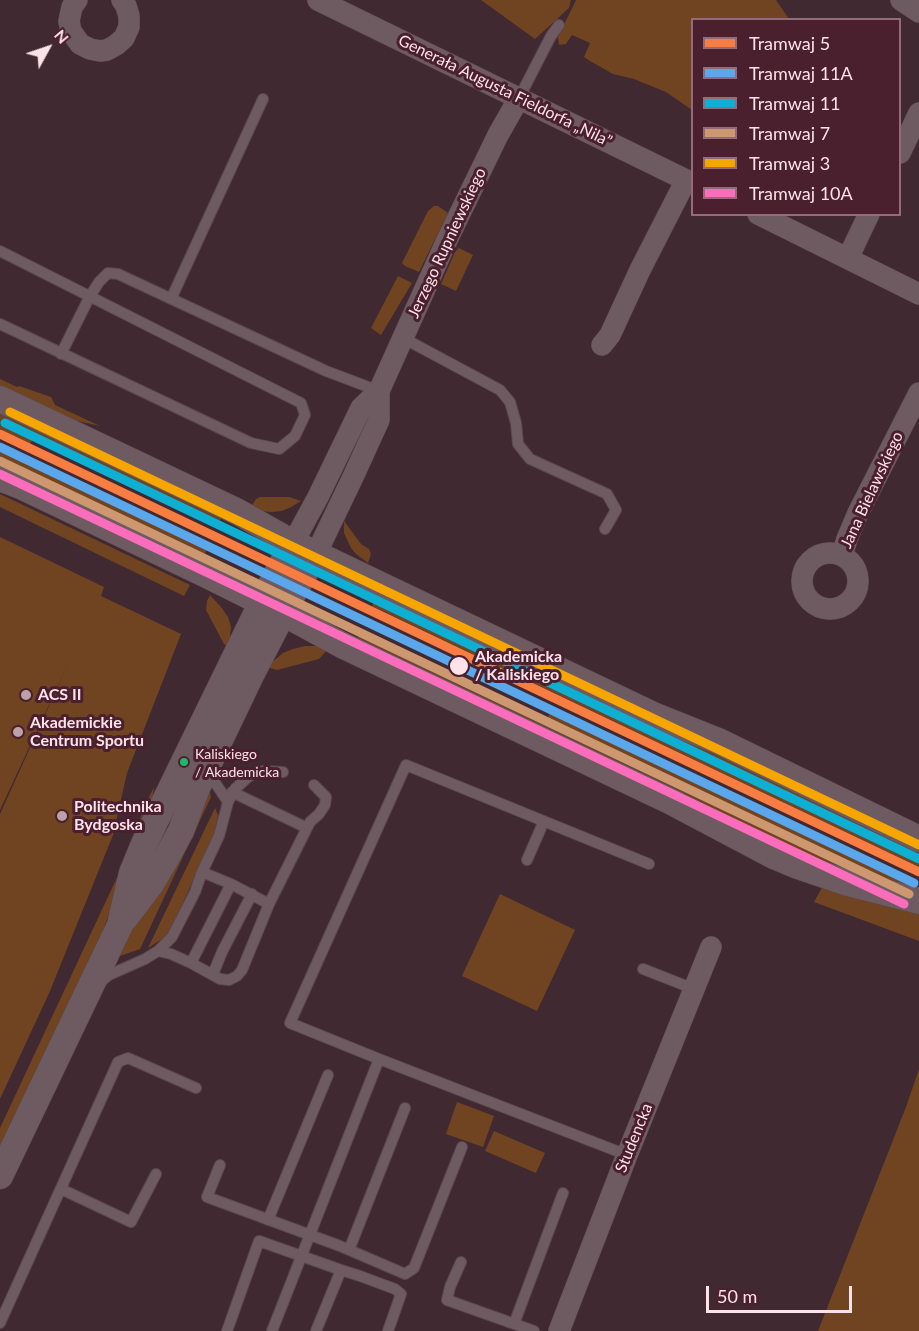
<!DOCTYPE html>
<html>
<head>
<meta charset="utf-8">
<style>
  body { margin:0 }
  #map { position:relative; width:919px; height:1331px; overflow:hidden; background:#402931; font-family:Lato,sans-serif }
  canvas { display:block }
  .legend { position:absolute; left:691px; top:18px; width:210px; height:198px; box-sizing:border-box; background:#4a1f2e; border:2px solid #926d79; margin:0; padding:8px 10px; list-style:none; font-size:18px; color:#fee1e9 }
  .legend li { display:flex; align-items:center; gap:12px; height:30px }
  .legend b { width:30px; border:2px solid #926d79 }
  .north { position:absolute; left:18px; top:18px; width:60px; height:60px; -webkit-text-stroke:4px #4a1f2e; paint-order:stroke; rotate:50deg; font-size:16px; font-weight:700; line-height:24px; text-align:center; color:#fee1e9 }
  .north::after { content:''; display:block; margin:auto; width:21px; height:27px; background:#fee1e9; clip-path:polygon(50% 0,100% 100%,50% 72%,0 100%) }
  .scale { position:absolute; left:706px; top:1286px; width:146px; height:27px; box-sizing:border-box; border:3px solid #fee1e9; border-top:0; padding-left:8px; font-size:18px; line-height:21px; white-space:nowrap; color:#fee1e9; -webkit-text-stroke:4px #4a1f2e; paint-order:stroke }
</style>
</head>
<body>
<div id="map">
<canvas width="919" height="1331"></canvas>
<ul class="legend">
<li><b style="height:8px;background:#f77d43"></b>Tramwaj 5</li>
<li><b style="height:8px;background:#5aa8eb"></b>Tramwaj 11A</li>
<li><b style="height:8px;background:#0dafd3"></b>Tramwaj 11</li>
<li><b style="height:8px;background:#cd976f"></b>Tramwaj 7</li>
<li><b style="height:8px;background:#f7a600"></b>Tramwaj 3</li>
<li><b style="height:8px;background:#fb6dba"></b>Tramwaj 10A</li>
</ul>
<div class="north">N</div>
<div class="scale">50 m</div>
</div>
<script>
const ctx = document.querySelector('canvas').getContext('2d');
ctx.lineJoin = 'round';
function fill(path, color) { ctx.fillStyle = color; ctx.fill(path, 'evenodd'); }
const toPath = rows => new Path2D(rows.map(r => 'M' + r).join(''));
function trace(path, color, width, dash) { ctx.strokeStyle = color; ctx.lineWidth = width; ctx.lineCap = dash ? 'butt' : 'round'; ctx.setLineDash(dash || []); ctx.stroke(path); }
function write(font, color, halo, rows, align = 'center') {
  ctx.font = font + ' Lato,sans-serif'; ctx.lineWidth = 6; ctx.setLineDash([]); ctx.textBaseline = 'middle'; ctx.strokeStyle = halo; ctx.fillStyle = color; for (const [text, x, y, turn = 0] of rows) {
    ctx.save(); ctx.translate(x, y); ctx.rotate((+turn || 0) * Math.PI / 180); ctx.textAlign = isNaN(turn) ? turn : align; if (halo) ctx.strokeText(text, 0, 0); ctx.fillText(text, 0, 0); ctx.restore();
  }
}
const green = toPath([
  [481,0,571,0,569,8,535,39],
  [576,0,776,0,789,19,692,20,692,110,666,92,634,79,613,74,590,61,584,57,590,43,572,35,566,44,559,45,558,37],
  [434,206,438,206,448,213,419,272,405,266,402,263,428,211],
  [459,248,473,255,456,291,441,284,455,252],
  [398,276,412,283,381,335,371,328],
  [0,379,17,387,19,386,51,397,55,405,100,426,64,418,0,387],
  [0,410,223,516,219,523,36,435,30,444,0,429],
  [0,451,205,549,207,550,203,557,36,477,9,464,0,462],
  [0,494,190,585,184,596,0,507],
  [260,497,289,497,301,501,291,507,282,511,272,512,260,511,251,507,256,499],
  [344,521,361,544,369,549,371,554,368,563,356,554,351,548,344,533],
  [0,537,104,587,101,596,181,634,127,773,113,835,50,991,0,1099,0,814,69,662,0,810],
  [210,595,221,607,228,617,231,627,229,647,224,644,206,610,207,601],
  [376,599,635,723,671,737,696,744,919,848,919,867,372,606],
  [361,635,546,722,550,713,919,889,829,869,357,639,358,637],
  [305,646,317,646,327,650,319,659,277,670,266,667,283,653,293,649],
  [154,787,150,815,122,879,96,949,0,1150,0,1128,135,839,143,809],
  [205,792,210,792,211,797,140,949,120,956,118,953,150,900],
  [215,808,218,815,214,835,168,935,148,948],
  [824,884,919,909,919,941,814,902],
  [500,894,575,930,537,1011,462,976],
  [919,1069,919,1331,818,1331,906,1107],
  [457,1102,494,1116,483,1147,446,1134],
  [494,1131,545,1153,536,1173,485,1151]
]);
const service = toPath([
  [519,98,551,36,559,25],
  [0,251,301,403,305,415,295,436,279,449,251,443,0,324],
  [171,299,263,99],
  [403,338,500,390,510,402,516,423,518,444,530,459,607,494,616,510,605,529],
  [61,354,90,296,99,282,108,273,118,274,326,371,379,391],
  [205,771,216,784,228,802],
  [232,792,307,828],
  [527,860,544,821],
  [202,872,231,884,269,904],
  [158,951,171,954,191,963,220,979,229,980,237,976,242,970,269,904,310,822,319,814,325,805,326,797,314,785],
  [191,963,231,884],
  [643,969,694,989],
  [213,974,222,952,252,894],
  [100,982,109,975,145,959,158,951,172,937,195,892,202,872,219,836,228,802,235,789,248,777,257,772,264,771,283,772],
  [379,1059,627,1155],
  [220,1165,207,1197,340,1246,405,1274,414,1268,462,1147],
  [61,1189,131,1222,156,1174],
  [268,1220,328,1075],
  [349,1250,405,1108],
  [461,1262,450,1287,447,1300,534,1331],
  [341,1270,360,1276,395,1289,401,1294,388,1331],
  [0,1323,118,1062,128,1058,196,1088],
  [514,1324,563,1193],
  [227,1331,259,1241,341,1270,316,1331],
  [272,1331,379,1059,290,1023,406,765,649,864]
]);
const minor = toPath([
  [77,0,72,7,69,21,71,31,80,44,90,49,100,51,107,50,116,45,124,38,129,27,129,16,126,6,122,0],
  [318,0,692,183],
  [901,0,919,12],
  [900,153,919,113],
  [758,214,919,294],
  [848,258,869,214],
  [602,345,610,335,640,270,686,180],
  [293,543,318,497,361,408,379,391,447,240,498,135,519,98],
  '802 581a28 28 0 1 1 56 0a28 28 0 1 1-56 0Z',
  [316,554,353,477,379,420,379,391],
  [842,555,847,539,858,513,919,393],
  [559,1331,627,1155,711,947]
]);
const tertiary = toPath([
  [0,399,238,512,293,543,372,581,653,715,718,741,919,839],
  [0,478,23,487,207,575,283,613,342,645,670,801,774,856,798,866,848,883,919,901],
  [125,918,151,884,164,862,181,831,197,788,252,673,296,588,316,554],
  [0,1176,120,925,132,873,144,844,262,602,293,543]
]);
const tram1 = toPath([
  [0,434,919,872]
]);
const tram2 = toPath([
  [0,447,914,883]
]);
const tram3 = toPath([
  [5,423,919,859]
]);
const tram4 = toPath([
  [0,461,909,894]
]);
const tram5 = toPath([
  [10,412,919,845]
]);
const tram6 = toPath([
  [0,474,904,904]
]);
const markers = [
  [459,666,10,"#fee1e9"],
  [26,695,6,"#bca1a9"],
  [18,732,6,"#bca1a9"],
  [184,762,5,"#1ab867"],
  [62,816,6,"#bca1a9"]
];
const busNames = [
  ["Kaliskiego",195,754],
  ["/ Akademicka",195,772]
];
const streetNames = [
  ["Generała Augusta Fieldorfa „Nila”",505,91,26],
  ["Jerzego Rupniewskiego",447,243,-65],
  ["Jana Bielawskiego",872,490,-65],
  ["Studencka",634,1138,-68]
];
const stopNames = [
  ["Akademicka",475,657],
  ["/ Kaliskiego",475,675]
];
const poiNames = [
  ["ACS II",38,695],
  ["Akademickie",30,723],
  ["Centrum Sportu",30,741],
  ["Politechnika",74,807],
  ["Bydgoska",74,825]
];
fill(green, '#704421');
trace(service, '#5d474f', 12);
trace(minor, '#5d474f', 22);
trace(tertiary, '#5d474f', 27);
trace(service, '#6e5b61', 10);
trace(minor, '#6e5b61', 21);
trace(tertiary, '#6e5b61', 26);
trace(tram1, '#f77d43', 9);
trace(tram2, '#5aa8eb', 9);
trace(tram3, '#0dafd3', 9);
trace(tram4, '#cd976f', 9);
trace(tram5, '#f7a600', 9);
trace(tram6, '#fb6dba', 9);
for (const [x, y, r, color] of markers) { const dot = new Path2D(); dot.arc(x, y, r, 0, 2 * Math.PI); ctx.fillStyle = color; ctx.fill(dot); trace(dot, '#4a1f2e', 2); }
write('14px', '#fee1e9', '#4a1f2e', busNames, 'left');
write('16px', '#fee1e9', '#4a1f2e', streetNames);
write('bold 16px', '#fee1e9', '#4a1f2e', stopNames, 'left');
write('bold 16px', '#fee1e9', '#4a1f2e', poiNames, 'left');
</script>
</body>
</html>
